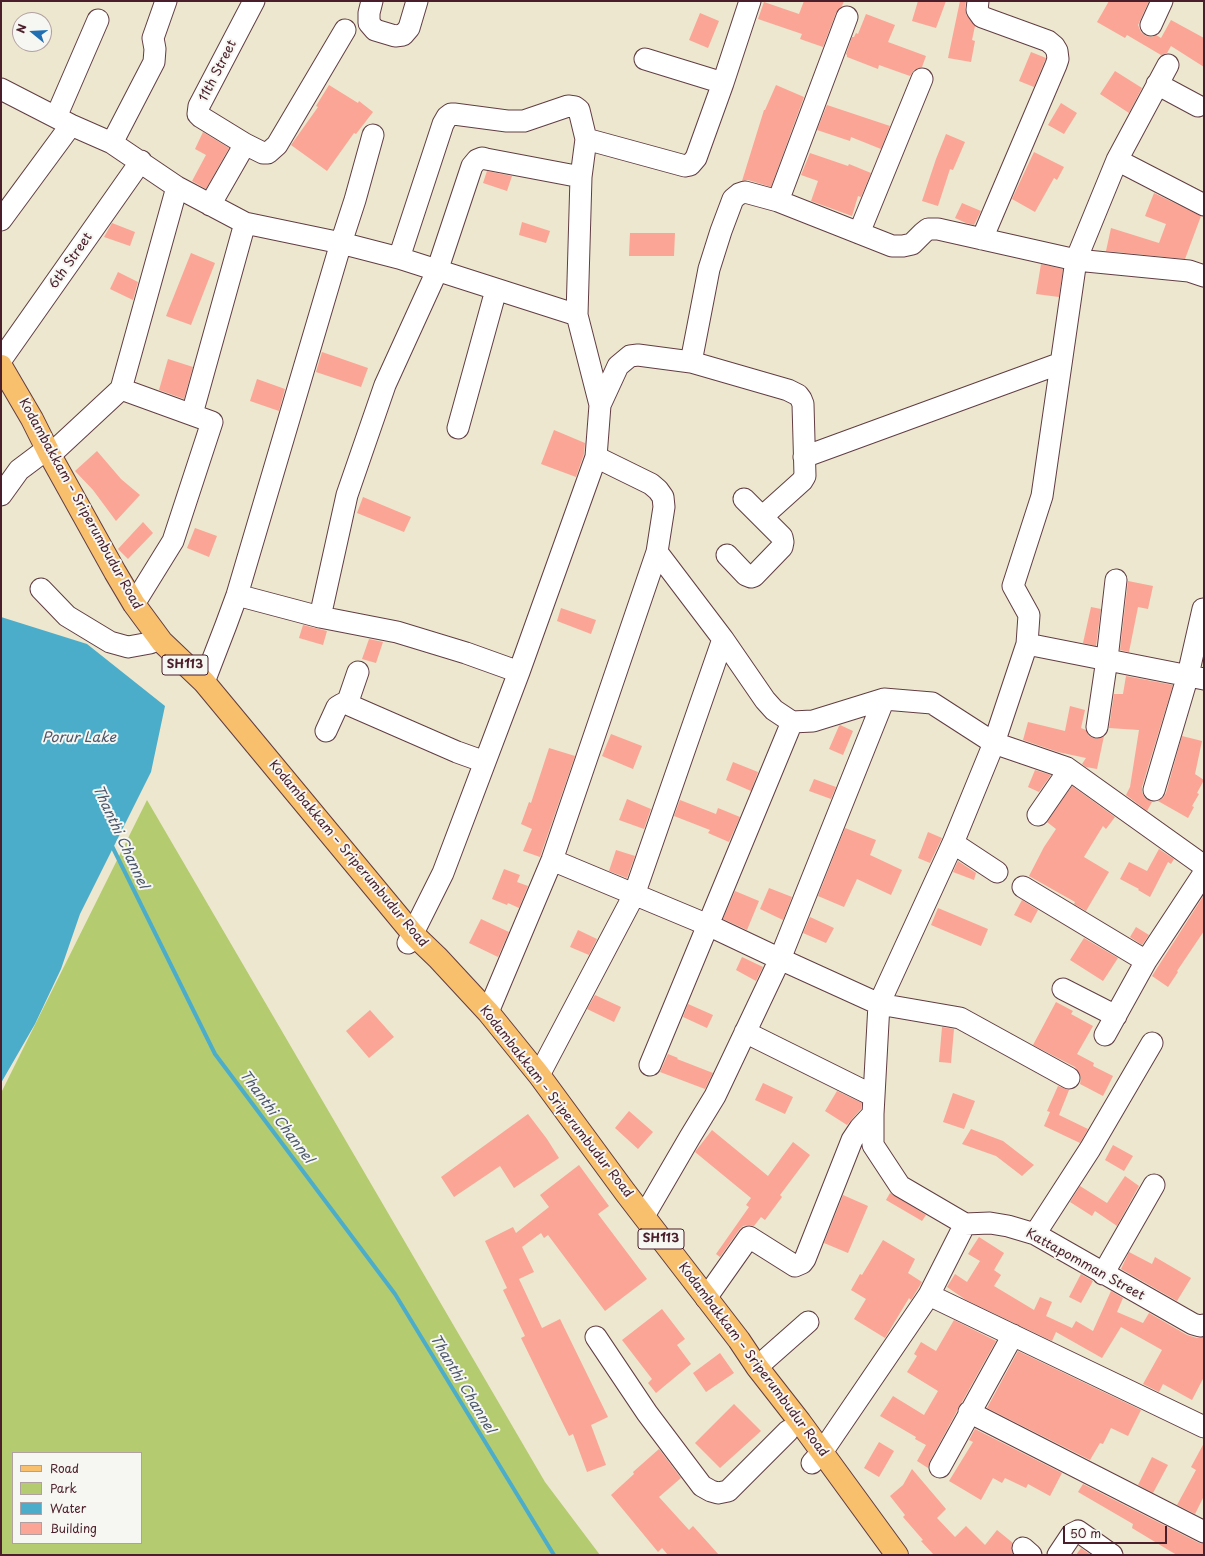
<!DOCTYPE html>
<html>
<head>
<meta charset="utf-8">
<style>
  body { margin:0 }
  #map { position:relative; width:1205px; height:1556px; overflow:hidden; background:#ece7ce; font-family:"Playpen Sans",sans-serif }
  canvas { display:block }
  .frame { position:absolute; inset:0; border:2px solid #4a1f2b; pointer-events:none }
  .legend { position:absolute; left:12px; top:1452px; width:130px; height:92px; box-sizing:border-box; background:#f6f6f2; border:1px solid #b1a0a2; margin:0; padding:5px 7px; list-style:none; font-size:12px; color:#4a1f2b }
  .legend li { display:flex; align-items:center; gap:8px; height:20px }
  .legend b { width:20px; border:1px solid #b1a0a2 }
  .north { position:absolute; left:12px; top:12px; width:40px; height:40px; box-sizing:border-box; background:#f6f6f2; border:1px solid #b1a0a2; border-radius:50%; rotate:288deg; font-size:11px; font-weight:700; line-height:16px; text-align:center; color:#4a1f2b }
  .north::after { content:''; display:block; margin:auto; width:14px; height:18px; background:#1f6fb2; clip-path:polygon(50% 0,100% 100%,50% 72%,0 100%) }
  .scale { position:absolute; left:1063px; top:1526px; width:104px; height:18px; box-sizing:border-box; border:2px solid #4a1f2b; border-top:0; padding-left:5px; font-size:12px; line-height:14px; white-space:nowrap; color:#4a1f2b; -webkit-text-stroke:3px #f6f6f2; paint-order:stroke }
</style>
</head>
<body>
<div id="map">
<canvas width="1205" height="1556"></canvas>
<div class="frame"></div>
<ul class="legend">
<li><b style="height:5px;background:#f8bf6c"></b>Road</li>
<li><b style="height:11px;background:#b4cb70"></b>Park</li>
<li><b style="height:11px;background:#4cadcb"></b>Water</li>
<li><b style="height:11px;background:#fba596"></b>Building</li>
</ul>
<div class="north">N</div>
<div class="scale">50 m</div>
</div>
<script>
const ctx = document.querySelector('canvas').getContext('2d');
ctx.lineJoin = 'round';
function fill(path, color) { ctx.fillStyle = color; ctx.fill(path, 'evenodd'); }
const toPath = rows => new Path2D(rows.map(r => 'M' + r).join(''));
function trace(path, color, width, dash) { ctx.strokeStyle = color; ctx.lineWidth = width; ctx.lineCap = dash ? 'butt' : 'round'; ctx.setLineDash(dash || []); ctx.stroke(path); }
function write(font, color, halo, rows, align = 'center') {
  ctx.font = font + ' "Playpen Sans",sans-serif'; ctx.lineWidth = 4; ctx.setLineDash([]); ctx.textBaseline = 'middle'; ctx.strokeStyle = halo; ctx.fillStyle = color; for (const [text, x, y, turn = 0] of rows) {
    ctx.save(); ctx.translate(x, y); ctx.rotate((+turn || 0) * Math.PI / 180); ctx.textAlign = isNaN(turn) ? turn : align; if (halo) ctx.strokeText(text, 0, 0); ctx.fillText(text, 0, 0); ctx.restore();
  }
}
const green = toPath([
  [147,800,545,1482,600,1555,1,1555,1,1093],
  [13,1453,141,1453,141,1543,13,1543]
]);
const water = toPath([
  [1,617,87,644,165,706,151,772,80,914,61,969,35,1024,1,1083]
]);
const stream = toPath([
  [111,844,215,1054,395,1294,554,1555]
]);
const building = toPath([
  [804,1,844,1,842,6,836,13,823,47,800,39,802,34,758,19,764,2,799,14],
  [918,1,946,1,936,28,912,21],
  [960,1,966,1,965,9,967,16,975,26,972,40,975,41,971,62,948,58],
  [1109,1,1149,1,1138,25,1141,32,1146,36,1152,37,1156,35,1161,38,1171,20,1204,38,1204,67,1171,46,1167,53,1161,55,1127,35,1125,38,1097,22],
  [700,13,719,21,708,48,689,40],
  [866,14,895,25,888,42,926,56,922,67,914,70,910,76,879,65,878,69,847,57,847,55,846,54,852,37,854,37,856,33,858,34],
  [1031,52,1046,58,1034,87,1019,81],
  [1115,71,1142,88,1129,113,1100,94],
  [329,85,358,103,359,101,373,112,356,134,354,133,327,171,291,145,318,107,316,106],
  [776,85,804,97,771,187,748,180,742,181,764,110,765,110],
  [1061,103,1077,113,1064,134,1048,125],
  [827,105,890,126,881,149,851,137,850,141,817,130],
  [203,132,229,148,206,189,192,181,206,155,195,149],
  [946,134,965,142,953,170,950,169,938,206,922,201,936,159],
  [1034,152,1064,167,1057,180,1054,178,1035,212,1012,199],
  [810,153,848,166,849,164,871,173,861,197,858,196,852,216,811,201,818,181,801,175],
  [487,171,512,176,507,191,483,183],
  [1154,193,1201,216,1185,259,1106,251,1111,228,1159,243,1166,224,1145,216],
  [962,203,981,211,974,225,966,223,955,218],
  [522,222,550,231,546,243,519,235],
  [112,223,135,232,130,246,104,237],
  [630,233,675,233,674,256,629,256],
  [191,253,215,263,191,325,166,316],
  [1041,264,1063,269,1059,297,1036,294],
  [118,272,138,282,133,300,110,289],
  [322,352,368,368,361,387,316,372],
  [168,359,193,367,184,399,159,390],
  [257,379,285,389,279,411,250,401],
  [554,430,585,443,584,454,576,477,541,464],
  [97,451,121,479,140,495,116,521,93,490,75,471],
  [363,497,411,517,404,532,357,513],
  [143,522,153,533,128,559,118,549],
  [195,528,217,536,209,557,187,548],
  [1128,581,1153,586,1148,609,1138,607,1129,652,1120,650],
  [1091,607,1101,609,1096,646,1083,643],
  [561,608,596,620,591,634,557,621],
  [303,625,327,631,323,645,299,638],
  [369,639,383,642,376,663,362,659],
  [1126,676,1173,685,1142,787,1142,792,1145,798,1152,802,1147,811,1126,795,1130,787,1139,730,1109,728,1114,694,1123,694],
  [1070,706,1085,710,1081,728,1086,730,1089,736,1096,739,1104,736,1097,769,1086,767,1082,764,1086,758,1058,752,1023,740,1028,722,1065,731],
  [840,725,853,731,843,755,829,749,839,726],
  [611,734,642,746,633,769,602,756],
  [1182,736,1202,741,1195,774,1204,780,1197,793,1199,794,1192,806,1194,807,1188,818,1158,801,1163,798,1166,793],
  [549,748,575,756,540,857,523,851,532,829,521,824,529,802,531,803],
  [733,762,758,772,751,791,726,780],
  [1035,770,1051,775,1039,792,1028,787],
  [814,779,836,787,831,799,809,791],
  [1072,786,1115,817,1106,829,1103,826,1084,857,1109,872,1086,911,1074,904,1075,902,1029,876,1044,847,1056,829,1047,822],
  [627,799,651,809,644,829,619,820],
  [680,800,716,814,718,808,740,817,729,842,708,833,710,830,674,816],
  [845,828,876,840,870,855,902,870,891,895,857,879,844,907,818,896],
  [928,832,942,838,930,863,918,858],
  [1159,849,1174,859,1171,864,1168,862,1150,897,1138,890,1139,889,1120,879,1129,862,1147,871],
  [616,850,635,856,627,878,609,871],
  [958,861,976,873,974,880,953,872],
  [504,869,520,875,517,882,528,886,519,908,508,903,507,905,492,899],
  [769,888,792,897,783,920,760,909],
  [735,891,759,901,747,930,723,919],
  [1204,895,1204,931,1177,971,1178,972,1168,987,1152,976],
  [1022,900,1038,910,1031,923,1014,915],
  [938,908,988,929,981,946,931,925],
  [810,917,834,928,826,943,803,933],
  [481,919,509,932,498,957,469,943],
  [1136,927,1149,935,1142,945,1130,937],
  [578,930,597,939,589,955,570,947],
  [1084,938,1118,958,1103,981,1070,960],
  [742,957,763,967,756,981,736,970],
  [595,995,621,1007,614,1022,587,1009],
  [1056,1002,1073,1011,1071,1014,1093,1026,1077,1054,1094,1063,1093,1066,1113,1076,1103,1096,1080,1084,1081,1078,1079,1072,1075,1067,1033,1045],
  [688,1004,713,1015,707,1028,683,1017],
  [370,1010,394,1037,369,1058,346,1031],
  [942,1027,954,1029,951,1063,939,1062],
  [668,1054,678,1058,677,1059,713,1073,705,1089,660,1072],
  [763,1083,793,1097,785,1114,755,1100],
  [1058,1086,1069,1090,1059,1115,1088,1129,1080,1143,1044,1126,1050,1112,1047,1111],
  [837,1091,862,1103,861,1109,847,1125,825,1111],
  [953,1093,975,1101,964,1129,943,1122],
  [629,1111,653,1132,638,1149,615,1128],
  [528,1114,547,1139,559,1158,514,1188,500,1166,454,1197,441,1177],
  [971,1129,1003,1141,1034,1165,1022,1176,996,1156,962,1144],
  [712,1130,768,1176,793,1142,810,1155,780,1195,782,1197,765,1220,761,1217,754,1226,749,1225,743,1226,739,1230,720,1257,716,1254,749,1207,746,1205,751,1198,695,1152],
  [1113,1145,1133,1156,1124,1171,1105,1160],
  [579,1165,609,1206,598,1214,647,1279,605,1311,548,1235,544,1238,541,1233,522,1247,534,1272,519,1279,542,1328,560,1319,608,1417,591,1425,606,1465,587,1472,573,1434,569,1436,521,1338,525,1336,503,1290,507,1288,485,1241,513,1227,516,1233,549,1207,540,1195],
  [1125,1176,1139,1186,1117,1226,1095,1211,1092,1216,1070,1202,1080,1186,1107,1203],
  [890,1193,926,1215,922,1221,886,1200],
  [843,1195,868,1206,848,1253,824,1243],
  [979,1237,1004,1253,994,1270,1001,1275,994,1286,1034,1310,1040,1297,1052,1302,1046,1316,1072,1328,1076,1321,1093,1331,1111,1291,1123,1298,1117,1312,1143,1323,1149,1313,1187,1335,1197,1338,1204,1337,1204,1377,1192,1400,1163,1384,1159,1392,1143,1384,1162,1350,1121,1327,1102,1358,1056,1332,1052,1341,966,1300,947,1287,955,1274,967,1282,980,1261,968,1254],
  [883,1240,915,1259,908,1273,922,1282,911,1300,909,1298,885,1338,854,1319,866,1299,851,1290,860,1274,862,1275],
  [1129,1252,1152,1264,1155,1257,1191,1278,1177,1301,1121,1269],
  [1081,1274,1093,1281,1081,1303,1069,1297],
  [662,1309,685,1339,677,1345,691,1364,656,1393,648,1383,652,1379,622,1340],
  [954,1320,996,1341,962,1402,959,1406,957,1411,930,1461,928,1468,917,1461,926,1445,915,1439,916,1437,880,1416,893,1396,924,1415,938,1391,907,1372,917,1356,914,1354,921,1342,936,1351],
  [1018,1351,1141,1410,1128,1436,1111,1428,1103,1444,1100,1443,1090,1460,987,1408],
  [720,1353,734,1373,706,1392,693,1373],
  [734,1404,761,1431,720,1468,695,1443],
  [975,1429,1062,1473,1050,1496,1028,1484,1026,1488,1005,1478,1002,1483,993,1478,981,1500,949,1481,973,1442,969,1440],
  [879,1442,894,1451,879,1477,864,1468],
  [1204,1443,1204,1496,1195,1514,1177,1505,1196,1470,1191,1467],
  [659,1449,681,1478,659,1497,689,1530,693,1526,719,1555,668,1555,662,1548,658,1552,611,1495,634,1474,633,1472],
  [1152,1457,1168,1465,1153,1493,1138,1485],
  [912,1469,946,1509,937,1518,955,1537,966,1526,985,1545,997,1530,1013,1543,1012,1551,1014,1555,934,1555,921,1541,923,1540,903,1517,905,1515,890,1496,903,1485],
  [1083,1484,1199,1543,1204,1544,1204,1555,1177,1555,1170,1551,1132,1528,1133,1524,1078,1492],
  [1081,1548,1091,1555,1076,1555]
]);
const minor = toPath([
  [254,1,199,106,198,114,201,117,245,144,263,153,268,153,277,145,345,30],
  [372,1,369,13,369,23,375,30,395,36,403,35,409,28,417,1],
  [978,1,977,10,982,17,1048,41,1054,46,1057,51,1058,59,1056,65,982,239],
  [1151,25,1162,1],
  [645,59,723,83],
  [1157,84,1198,106],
  [1,89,71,125,112,143,177,187,245,223,341,243,399,258,577,315],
  [56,117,98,20],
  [586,139,685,166,690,165,696,158,723,83,750,1],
  [112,143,154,62,155,49,153,38,166,1],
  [1117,160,1204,205],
  [778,201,847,17],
  [210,205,245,144],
  [1,220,71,125],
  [859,233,922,79],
  [399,258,443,124,447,117,451,114,454,114,507,121,524,121,568,106,575,107,579,110,586,139,581,177,577,315,600,405,596,457,519,672,443,873,408,943],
  [1,360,141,161],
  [691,362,788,390,798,395,801,399,803,404,805,476,802,481,762,517],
  [121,389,212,422,173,541,134,604],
  [600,405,618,366,630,356,638,355,691,362,709,269,721,231,733,199,739,194,745,192,778,201,892,246,903,246,912,244,923,233,928,229,938,229,1076,260,1189,271,1204,276],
  [192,414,245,223],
  [458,428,496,290],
  [50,455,121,389,177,187],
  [804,457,1061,363],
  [1,495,19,470,47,449],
  [657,552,723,639,765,700,774,710,792,722,813,721,884,699,932,703,994,743,1067,768,1204,866],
  [727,555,746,575,751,577,754,576,782,547,783,542,782,537,744,499],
  [41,589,67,616,110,642,128,647,150,643],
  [237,595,320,617,347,495,385,385,437,271,472,166,477,160,482,158,486,159,581,177],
  [320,617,397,632,466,653,519,672],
  [1027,644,1204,679],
  [204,682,226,625,237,595,341,243,355,200,373,135],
  [347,704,358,672],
  [1097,727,1107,659,1116,580],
  [326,731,337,707,342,704,347,704,457,752,485,762],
  [1154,790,1188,675,1203,609],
  [1038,815,1069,770],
  [953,843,997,872],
  [552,860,708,925,780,959,879,1004,960,1018,1069,1078],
  [1023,887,1146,961],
  [1063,989,1116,1016],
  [488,1012,552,860,657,552,664,507,663,497,658,490,651,484,596,457],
  [745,1032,874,1096],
  [1105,1035,1146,961,1204,873],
  [650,1065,792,722],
  [539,1075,634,895,723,639],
  [644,1216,690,1137,715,1096,780,959,884,699],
  [965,1224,990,1223,1008,1226,1035,1234,1193,1324,1200,1326,1204,1325],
  [1035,1234,1090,1149,1152,1043],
  [1103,1274,1154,1185],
  [929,1295,1204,1427],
  [706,1298,749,1237,795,1266,802,1263,805,1259,852,1140,860,1128,873,1114],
  [596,1337,647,1413,702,1486,711,1491,718,1493,728,1491,788,1431],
  [757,1367,808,1322],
  [969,1412,1204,1532],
  [812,1463,822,1452,929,1295,965,1224,900,1186,873,1145,873,1114,879,1004,953,843,994,743,1027,644,1029,615,1013,586,1042,496,1076,260,1117,160,1168,65],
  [940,1467,1013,1335],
  [1023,1548,1031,1555],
  [1058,1555,1072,1534,1078,1531,1112,1555]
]);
const major = toPath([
  [1,366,32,419,50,455,115,572,134,604,162,642,204,682,413,934,438,958,488,1012,539,1075,625,1192,739,1340,757,1367,800,1422,897,1555]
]);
const shields = [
  [185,665,46],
  [661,1239,46]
];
const shieldNames = [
  ["SH113",185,665],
  ["SH113",661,1239]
];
const streetNames = [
  ["11th Street",218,71,-63],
  ["6th Street",71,261,-55],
  ["Kodambakkam – Sriperumbudur Road",80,504,61],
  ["Kodambakkam – Sriperumbudur Road",348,854,50],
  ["Kodambakkam – Sriperumbudur Road",556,1102,52],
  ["Kattapomman Street",1085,1265,29],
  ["Kodambakkam – Sriperumbudur Road",753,1360,53]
];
const waterNames = [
  ["Porur Lake",79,738],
  ["Thanthi Channel",120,837,65],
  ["Thanthi Channel",276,1117,53],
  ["Thanthi Channel",462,1384,59]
];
fill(green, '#b4cb70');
fill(water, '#4cadcb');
trace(stream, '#4cadcb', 4);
fill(building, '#fba596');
trace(minor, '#623d43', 23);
trace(major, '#623d43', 24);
trace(minor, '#fff', 21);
trace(major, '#f8bf6c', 22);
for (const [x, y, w] of shields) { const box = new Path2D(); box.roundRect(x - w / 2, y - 10, w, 20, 3); ctx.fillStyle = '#f6f6f2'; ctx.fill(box); trace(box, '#4a1f2b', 1); }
write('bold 12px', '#4a1f2b', null, shieldNames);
write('13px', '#4a1f2b', '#f6f6f2', streetNames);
write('italic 14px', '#4b586b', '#f6f6f2', waterNames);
</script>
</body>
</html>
